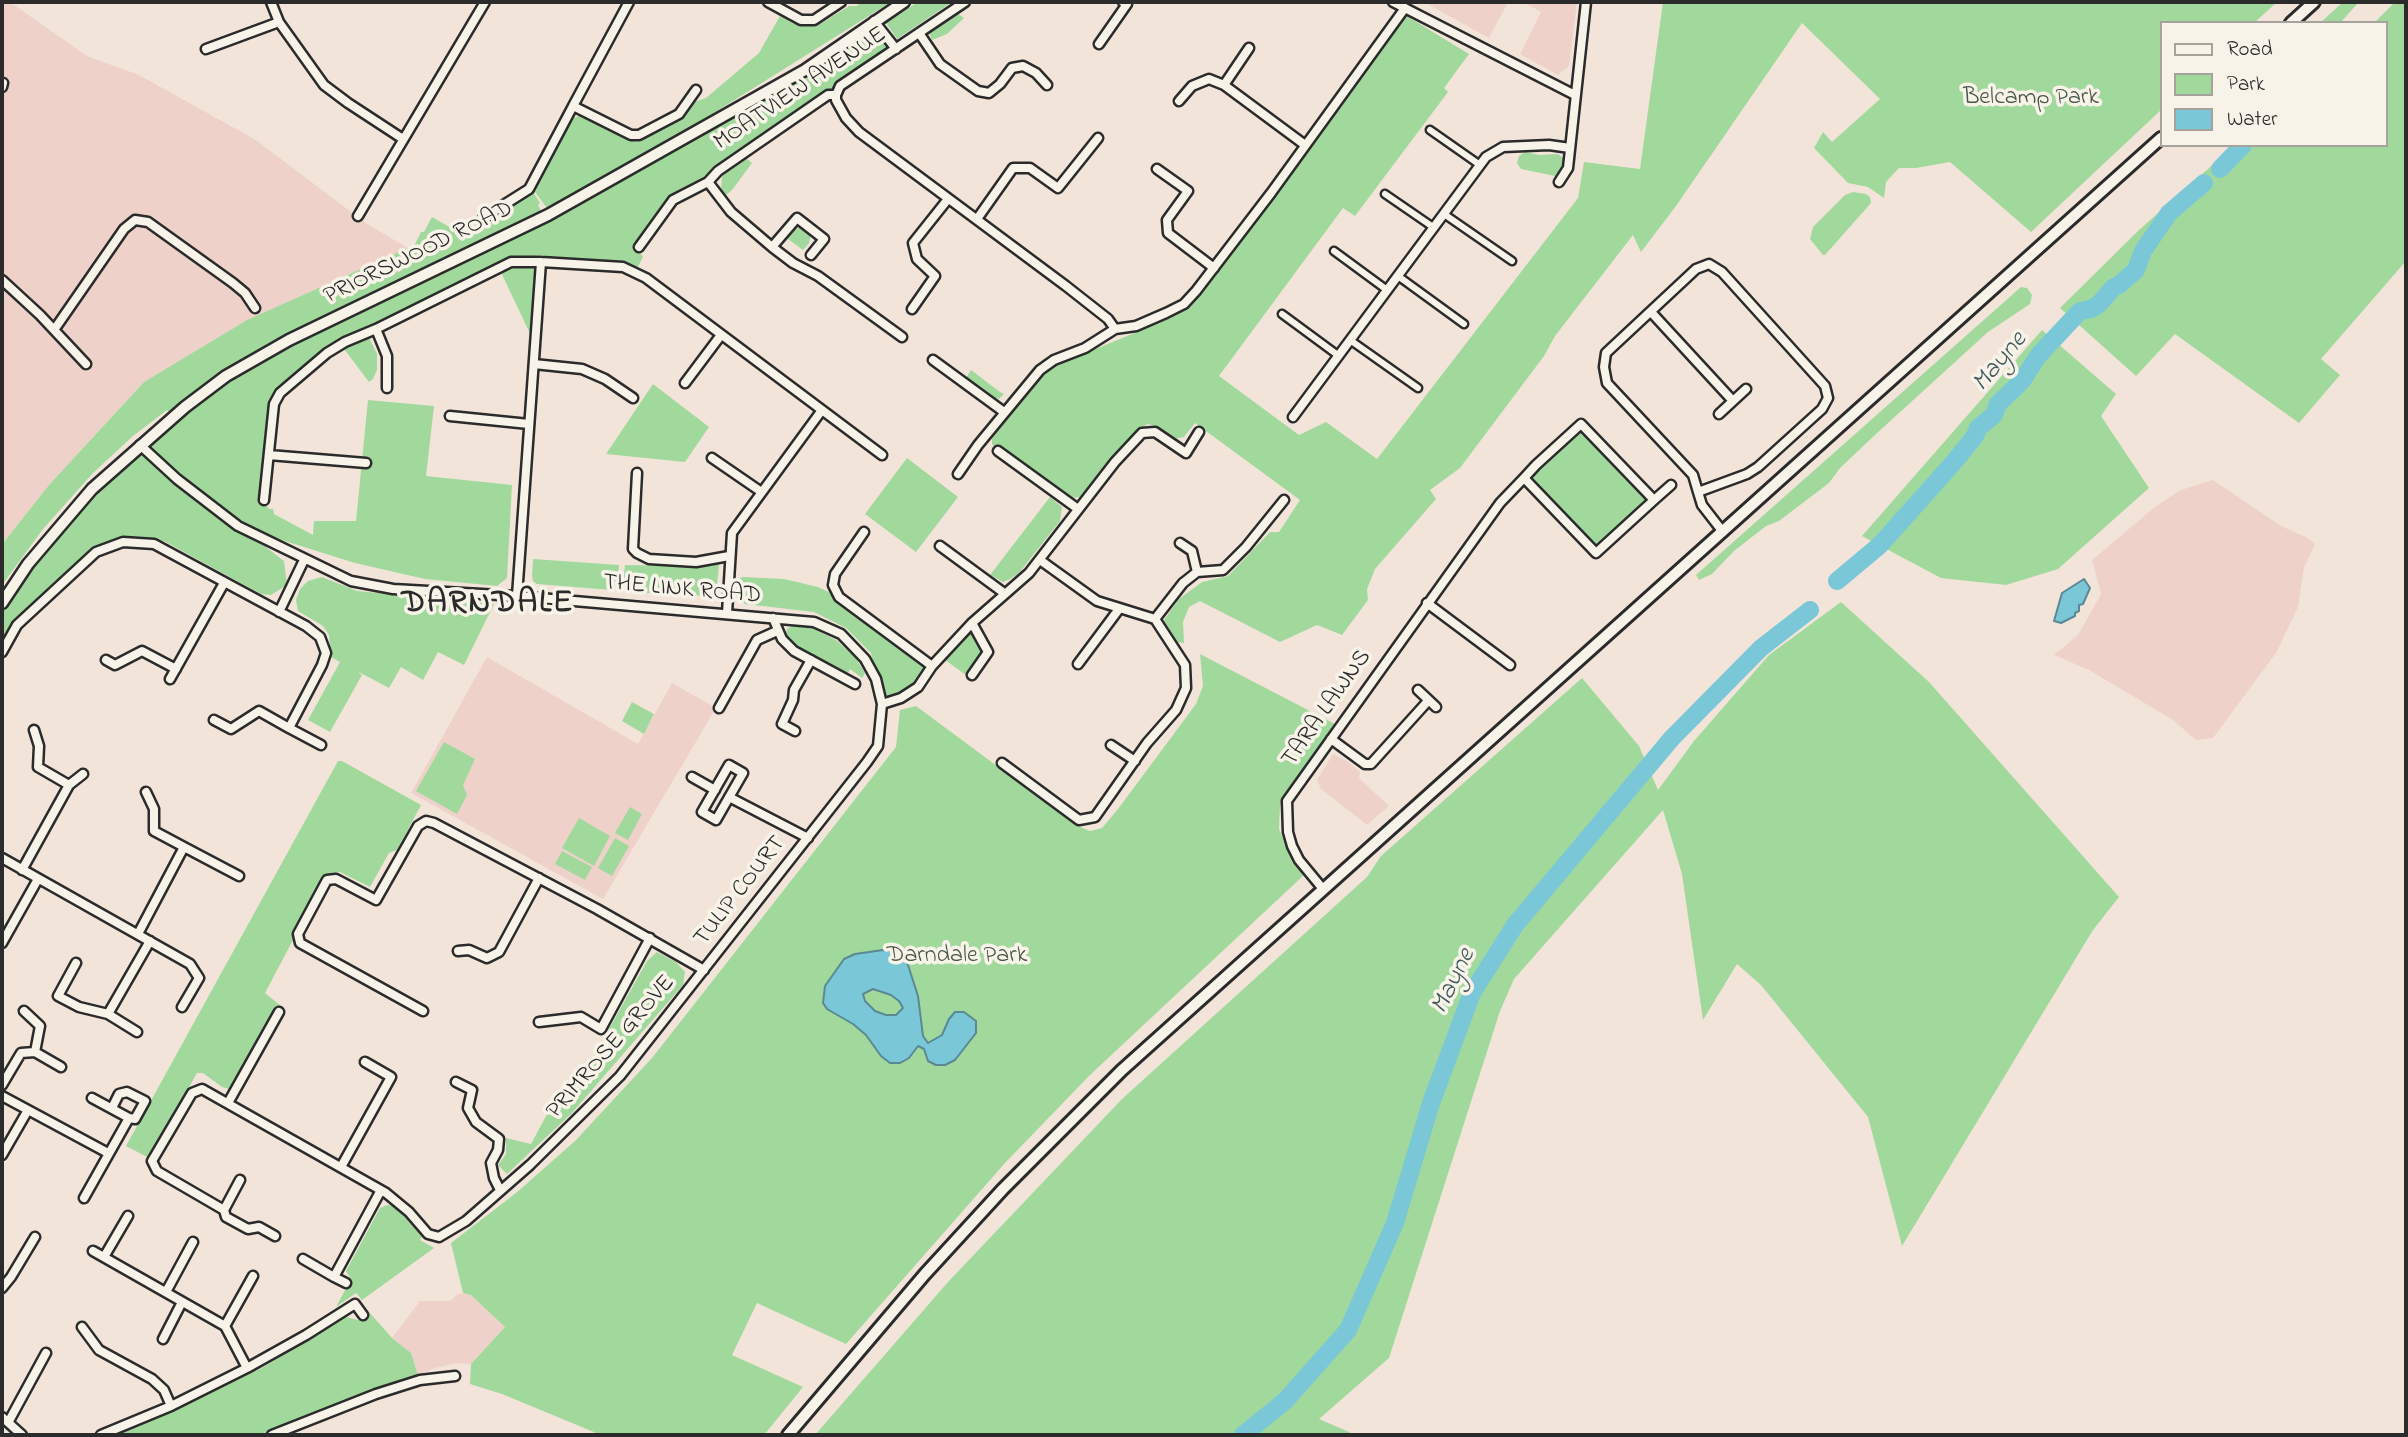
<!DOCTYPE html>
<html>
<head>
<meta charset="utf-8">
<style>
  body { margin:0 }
  #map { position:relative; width:2408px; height:1437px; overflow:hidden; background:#f3e4da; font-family:"Indie Flower",sans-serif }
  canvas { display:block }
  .frame { position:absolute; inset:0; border:4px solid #2b2b2b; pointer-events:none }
  .legend { position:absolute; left:2160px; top:21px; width:228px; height:126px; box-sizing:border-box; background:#f7f3e8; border:2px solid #a5a39c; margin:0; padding:9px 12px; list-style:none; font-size:21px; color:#2b2b2b }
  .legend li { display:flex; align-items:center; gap:14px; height:35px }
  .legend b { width:35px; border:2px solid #a5a39c }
</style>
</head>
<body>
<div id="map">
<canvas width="2408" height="1437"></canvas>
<div class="frame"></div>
<ul class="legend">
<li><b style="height:9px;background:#f7f3e8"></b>Road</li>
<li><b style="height:19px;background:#a1d99d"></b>Park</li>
<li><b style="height:19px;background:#7ac7d8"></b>Water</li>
</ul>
</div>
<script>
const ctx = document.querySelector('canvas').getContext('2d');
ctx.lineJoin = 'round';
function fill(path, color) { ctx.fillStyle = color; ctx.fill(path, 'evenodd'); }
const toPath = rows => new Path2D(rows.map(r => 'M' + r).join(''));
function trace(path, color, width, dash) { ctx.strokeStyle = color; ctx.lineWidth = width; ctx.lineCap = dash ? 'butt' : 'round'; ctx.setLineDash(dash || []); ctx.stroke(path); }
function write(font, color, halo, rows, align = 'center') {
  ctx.font = font + ' "Indie Flower",sans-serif'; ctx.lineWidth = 7; ctx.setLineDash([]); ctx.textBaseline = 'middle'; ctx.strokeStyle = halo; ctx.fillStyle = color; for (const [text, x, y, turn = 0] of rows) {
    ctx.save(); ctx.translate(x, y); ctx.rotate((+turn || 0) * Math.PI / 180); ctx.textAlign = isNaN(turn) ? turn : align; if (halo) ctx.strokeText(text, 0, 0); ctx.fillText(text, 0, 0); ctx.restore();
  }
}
const built = toPath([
  [2,2,10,2,87,56,139,75,256,140,367,224,408,248,247,320,144,382,49,485,2,544],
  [1424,2,1508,2,1489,38],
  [1523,2,1577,2,1569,66,1558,75,1520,54,1541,12],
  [2213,480,2281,526,2306,537,2315,544,2304,568,2298,607,2276,653,2213,738,2196,740,2173,720,2089,670,2054,655,2078,635,2101,594,2092,560,2156,506,2181,490],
  [487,657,638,744,672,683,716,708,603,899,411,793],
  [1333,754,1347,761,1360,772,1359,778,1389,806,1367,825,1321,789,1317,780],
  [463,1293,471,1294,505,1327,471,1364,457,1363,435,1368,418,1375,411,1353,392,1338,420,1301,450,1301,458,1294]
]);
const green = toPath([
  [861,2,891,2,685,131,547,208,535,192,572,119,580,115,636,142,683,117,694,102,706,98,759,53,780,16,794,24,817,26,849,6,857,6],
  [918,2,952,2,897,39,886,23],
  [1663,2,2277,2,2254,23,2161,23,2161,110,2031,232,1950,162,1916,168,1899,168,1886,182,1884,198,1868,187,1848,183,1814,148,1823,132,1832,142,1880,99,1802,23,1676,206,1641,252,1633,235,1555,336,1544,356,1460,468,1430,490,1436,499,1375,569,1367,589,1368,600,1342,635,1317,625,1280,642,1200,601,1189,607,1183,622,1184,643,1175,642,1167,631,1164,620,1179,599,1202,582,1228,576,1270,532,1279,532,1300,500,1195,423,1184,437,1173,439,1158,427,1148,424,1138,429,1110,458,1081,497,1070,498,998,445,992,445,992,439,1002,424,1033,384,1052,367,1166,320,1192,304,1275,197,1305,145,1405,15,1469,54,1444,88,1448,92,1355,216,1343,208,1219,376,1299,435,1326,422,1377,459,1578,198,1584,162,1640,169],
  [2343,2,2359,2,2340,23,2320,23],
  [2395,2,2406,2,2406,261,2321,359,2340,375,2299,423,2175,334,2136,376,2060,308,2139,230,2235,145,2385,145,2385,23,2374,23],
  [957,13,964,18,947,34,932,40,929,32],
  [872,23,893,51,672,201,637,248,643,257,634,274,622,268,539,255,508,263,542,263,534,342,498,266,366,331,377,354,377,370,373,379,369,382,341,345,276,398,262,500,269,509,273,509,274,514,313,535,314,521,356,521,368,400,434,406,426,476,512,485,507,578,497,586,425,579,355,563,240,527,284,561,287,585,271,595,261,594,164,541,139,537,96,552,17,625,2,651,2,603,93,489,226,377,738,110],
  [1525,152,1539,155,1558,154,1564,159,1568,168,1563,175,1555,176,1521,169,1517,163,1519,156],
  [746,158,752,163,732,190,725,196,721,189,722,176],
  [533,192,540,203,538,205,541,211,269,344,216,376,169,412,167,410,133,436,93,473,43,529,2,585,3,543,49,485,144,382,247,320,408,248,412,250,421,232,424,232,432,217,460,233,469,233,478,221,505,215,513,204],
  [1853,192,1866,194,1870,197,1871,203,1825,255,1823,255,1810,239,1813,227,1845,195],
  [801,227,811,234,809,243,803,250,788,239,794,230],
  [2021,287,2027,288,2032,295,2030,304,1988,332,1876,434,1840,468,1829,483,1779,521,1766,526,1734,551,1712,574,1699,580,1696,575],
  [2042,330,2116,394,2101,416,2149,488,2058,569,2006,585,1941,578,1862,536],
  [971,370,1000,392,1004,394,999,399,993,398,966,378],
  [653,384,709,427,685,462,606,454],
  [1583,427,1651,499,1595,549,1524,478],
  [907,458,958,497,916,552,865,514],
  [1050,497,1062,507,1060,521,1019,573,1010,579,1003,582,990,575],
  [533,559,619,565,618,580,614,589,611,590,537,584,533,581,532,576],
  [713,563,719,564,717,585,708,596,627,592,623,587,625,565,693,566],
  [322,577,357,591,494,604,464,665,438,652,423,680,401,667,389,688,357,671,362,675,330,732,308,720,340,662,331,657,329,635,323,626,298,611,296,600,300,589,308,581],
  [743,577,784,579,818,587,839,597,931,666,918,687,883,704,871,653,846,628,814,612,745,604,734,595,735,580],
  [1841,602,1929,682,2119,897,2093,930,1902,1246,1868,1117,1761,985,1737,964,1703,1020,1682,874,1663,810,1514,979,1500,1011,1389,1358,1319,1419,1356,1435,815,1435,948,1282,1122,1099,1367,877,1381,856,1582,678,1639,746,1658,790,1694,741,1769,655],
  [971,623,988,652,970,678,941,657],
  [795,624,812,628,836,640,855,657,865,673,862,678,850,669,847,675,797,647,785,636,787,629],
  [1200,654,1335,724,1280,805,1279,829,1293,863,1304,875,1090,1075,1005,1163,846,1344,757,1303,732,1355,803,1387,764,1435,601,1435,502,1394,470,1384,471,1364,505,1327,471,1295,463,1293,451,1243,516,1193,575,1141,652,1058,896,747,900,710,916,706,1078,826,1090,831,1102,828,1118,809,1196,704,1203,686],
  [632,702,654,714,644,734,622,721],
  [444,742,475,759,463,785,467,795,457,814,416,791],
  [338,761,342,761,421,805,397,850,389,853,370,887,340,872,323,876,292,936,293,940,265,993,281,1006,238,1083,229,1089,222,1087,203,1073,197,1073,149,1158,126,1146],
  [630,807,642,814,628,840,615,833],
  [579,818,610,836,594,866,562,848],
  [615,838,629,846,612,876,598,868],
  [562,851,592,867,585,880,555,864],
  [657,952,676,962,685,972,683,985,572,1113,507,1174,498,1165,506,1154,506,1138,531,1144,560,1090,572,1095,647,961],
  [387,1205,395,1206,422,1237,420,1240,434,1248,362,1300,356,1293,336,1307,351,1279,346,1271,380,1208],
  [369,1312,392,1338,411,1353,418,1375,261,1435,116,1435,262,1368,346,1317,358,1320]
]);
const water = toPath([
  [2084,579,2090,588,2083,604,2079,605,2079,611,2075,613,2075,616,2061,623,2054,621,2062,593,2084,579],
  [883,950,894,951,902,955,908,965,918,996,923,1036,928,1043,942,1035,949,1019,955,1012,964,1012,976,1021,976,1033,955,1060,945,1065,936,1065,928,1061,924,1049,918,1046,909,1058,900,1063,890,1063,881,1056,866,1035,853,1024,827,1009,823,1003,825,986,844,959,855,954,883,950],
  [873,989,891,995,899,1001,903,1008,896,1015,886,1015,875,1011,865,1001,863,994,873,989]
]);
const river = toPath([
  [2220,169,2243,145],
  [1837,581,1880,545,1954,462,1975,436,1978,428,1994,415,1998,404,2022,381,2038,356,2080,311,2091,309,2099,304,2114,287,2119,285,2136,270,2143,251,2169,213,2204,183],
  [1243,1435,1285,1401,1348,1330,1395,1223,1431,1103,1472,993,1515,925,1672,738,1761,648,1810,610]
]);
const pedestrian = toPath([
  [1430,130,1480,165],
  [1385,194,1433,227],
  [1444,214,1512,261],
  [1334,251,1387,290],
  [1398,276,1464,324],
  [1282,314,1339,356],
  [1350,340,1418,388]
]);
const minor = toPath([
  [271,2,279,22,324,85,348,103,403,139],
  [629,2,573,106,631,135,639,135,679,114,696,90],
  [768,2,801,20,814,20,841,2],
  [1393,2,1575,95],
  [874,21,896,49],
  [919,33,940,64,978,91,989,93,1000,84,1012,68,1023,66,1036,73,1047,85],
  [1099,44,1127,4,1123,2],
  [206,49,279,22],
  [1224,85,1249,48],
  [2,87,3,83],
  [836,95,836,100,846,118,859,132,1066,286,1108,319,1115,329],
  [836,95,840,86,965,2],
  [1179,101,1192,86,1209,79,1224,85,1305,145],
  [1157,169,1188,191,1167,220,1168,233,1214,268],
  [708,182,731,212,772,247,797,218,824,239,811,255],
  [1559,182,1568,168,1586,2],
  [358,216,485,2],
  [483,218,529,189,573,106],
  [977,219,1013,168,1030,168,1058,188,1098,138],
  [639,247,673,200,708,182,718,171,828,95,836,95],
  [772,247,793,263,818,276,902,337],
  [2,280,40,315,86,364],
  [912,309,935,276,917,259,913,243,948,199],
  [1651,312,1733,401],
  [376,329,387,356,387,388],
  [54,330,124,229,135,220,148,222,233,283,245,293,255,308],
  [933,360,1004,412],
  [534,364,582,369,605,379,633,398],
  [685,383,721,335],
  [1719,414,1746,389],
  [450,416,529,424],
  [1293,417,1486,157,1503,147,1549,145,1570,148],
  [140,445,177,479,238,526,351,581,393,589,517,596,814,622,841,634,865,659,876,679,882,704,878,746,867,762,620,1076,530,1165,466,1221,439,1237,428,1234,409,1212,386,1193,202,1089,192,1093,152,1161,157,1171,224,1210,226,1217,248,1229,259,1227,275,1236],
  [998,451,1078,509],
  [269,455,366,463],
  [712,458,760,491],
  [637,473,633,549,637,553,649,559,696,562,729,556],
  [958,474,978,445,1040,370,1054,360,1085,348,1115,329,1136,326,1166,313,1184,304,1196,291,1271,193,1405,8],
  [1698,492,1747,474,1758,467,1822,409,1828,398,1825,386,1722,272,1709,264,1696,269,1606,353,1604,367,1607,383,1693,475,1698,492,1702,505,1723,532],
  [264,500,274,404,280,393,327,353,345,342,376,329,511,262,541,262,623,267,646,278,882,455],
  [1654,500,1671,485],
  [864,532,835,574,833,585,839,597,932,666],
  [1180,543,1192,551,1197,572],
  [940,546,1004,593],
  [517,596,541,262],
  [1427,603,1510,665],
  [279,612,304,560],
  [727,613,732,533,822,410],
  [773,618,782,639,794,651,855,684],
  [1155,619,1183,583,1197,572,1223,570,1246,547,1284,500],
  [972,623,988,652,972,675],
  [2,652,17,625,96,552,123,542,154,544,306,626,320,637,326,653,322,665,289,728,321,745],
  [106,660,115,665,142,651,176,669],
  [1078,664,1119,609],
  [170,679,224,583],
  [1418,690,1436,707],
  [882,704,901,698,918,687,932,666,972,623,1029,573,1115,462,1142,433,1155,432,1186,453,1199,432],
  [719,708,757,640,777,631],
  [214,720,231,729,259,711,289,728],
  [795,731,782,724,793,700,794,690,811,660],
  [1331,739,1365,764,1371,764,1428,701],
  [1111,745,1135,761],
  [1002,763,1079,820,1095,817,1147,743,1176,710,1186,688,1185,665,1155,619,1097,601,1040,560],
  [729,765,743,773,716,820,702,812,729,765],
  [692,777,715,790],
  [69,785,83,774],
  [146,792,154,809,154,831,184,847],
  [729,797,808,838],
  [2,858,190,964,199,978,182,1007],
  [22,870,69,785,38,767,39,746,34,730],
  [1323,889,1299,860,1292,846,1288,832,1287,801,1500,503,1524,478,1536,465,1581,424,1654,500,1596,553,1524,478],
  [138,934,184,847,239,876],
  [2,943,38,879],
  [458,951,469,950,487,958,499,952,539,878],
  [76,963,58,996,79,1007,108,1014,137,1032],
  [423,1011,300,943,298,934,327,880,336,879,376,900,418,826,426,821,434,823,597,909,704,970],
  [108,1014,150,941],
  [539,1022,581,1017,601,1029,650,938],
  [35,1052,61,1067],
  [456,1082,472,1090,468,1108,476,1122,499,1139,498,1150,491,1163,494,1178,500,1190],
  [2,1085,21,1053,35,1052,40,1026,24,1011],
  [2,1096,108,1153],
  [228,1103,279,1012],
  [112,1108,119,1094,127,1092,145,1101,135,1119,129,1118],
  [2,1155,28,1110],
  [341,1167,391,1077,365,1062],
  [84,1198,129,1118,92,1098],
  [224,1210,240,1180],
  [93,1251,225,1326,247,1368],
  [104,1257,128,1216],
  [303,1259,334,1277,381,1190],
  [334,1277,346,1283],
  [2,1288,11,1277,35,1237],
  [166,1292,193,1242],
  [225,1326,253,1276],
  [82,1327,99,1350,152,1379,164,1390,171,1406],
  [163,1339,182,1302],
  [2,1417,22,1435],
  [9,1421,46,1353],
  [101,1435,171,1406,247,1368,306,1335,355,1304,363,1315],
  [272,1435,376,1394,420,1380,455,1376]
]);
const tertiary = toPath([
  [2,603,28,564,92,489,185,407,226,376,289,340,548,215,805,70,904,2]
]);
const secondary = toPath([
  [2291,23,2314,2],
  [788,1435,925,1274,1003,1189,1122,1070,2161,138]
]);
const streetNames = [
  ["MOATVIEW AVENUE",801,90,-34],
  ["PRIORSWOOD ROAD",419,254,-26],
  ["THE LINK ROAD",682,591,5],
  ["TARA LAWNS",1328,709,-55],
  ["TULIP COURT",741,892,-52],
  ["PRIMROSE GROVE",612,1048,-49]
];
const parkNames = [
  ["Belcamp Park",2031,99],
  ["Darndale Park",957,957]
];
const waterNames = [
  ["Mayne",2001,363,-50],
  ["Mayne",1455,982,-64]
];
const districtNames = [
  ["DARNDALE",488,606]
];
fill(built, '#eed2c9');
fill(green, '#a1d99d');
fill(water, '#7ac7d8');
trace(water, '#5a8993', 2);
trace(river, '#7ac7d8', 18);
trace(pedestrian, '#2b2b2b', 11);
trace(minor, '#2b2b2b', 13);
trace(tertiary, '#2b2b2b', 15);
trace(secondary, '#2b2b2b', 16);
trace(pedestrian, '#f7f3e8', 6);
trace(minor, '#f7f3e8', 8);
trace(tertiary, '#f7f3e8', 10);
trace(secondary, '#f7f3e8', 10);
write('24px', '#2b2b2b', '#f7f3e8', streetNames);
write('24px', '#485648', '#f7f3e8', parkNames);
write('italic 26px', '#435a5f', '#f7f3e8', waterNames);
ctx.letterSpacing = '2px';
write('bold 32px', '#2b2b2b', '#f7f3e8', districtNames);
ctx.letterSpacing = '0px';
</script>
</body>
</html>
